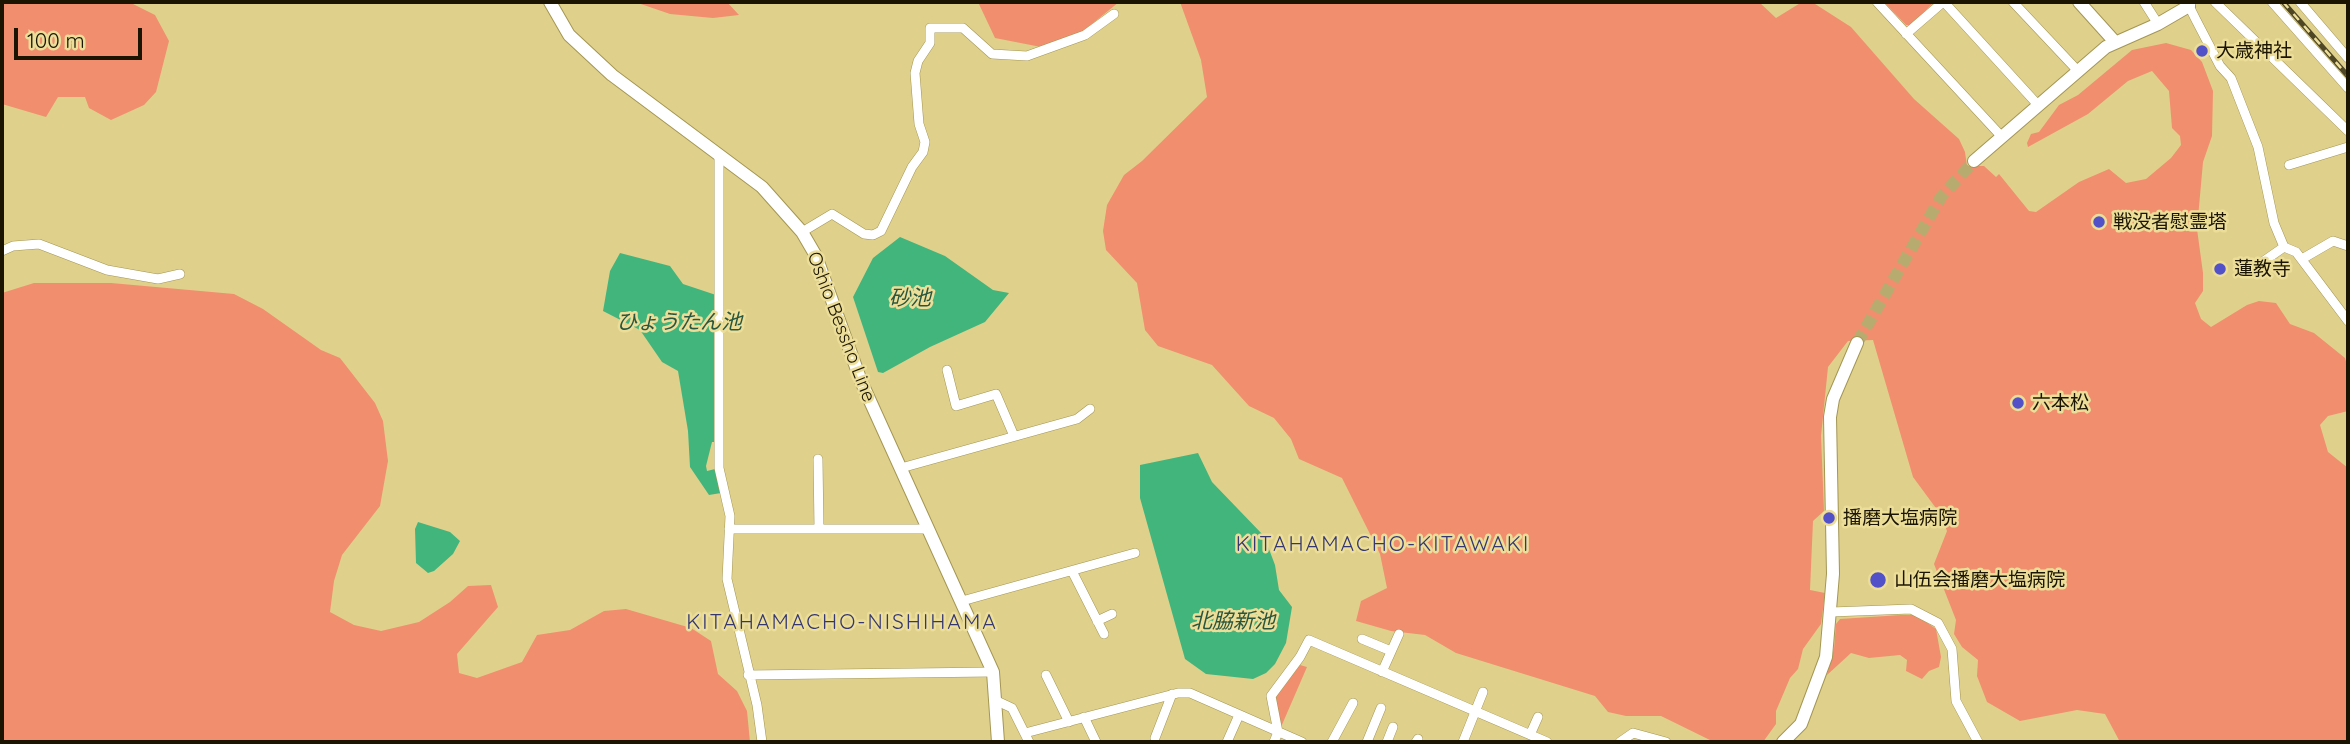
<!DOCTYPE html>
<html>
<head>
<meta charset="utf-8">
<style>
  body { margin:0 }
  #map { position:relative; width:2350px; height:744px; overflow:hidden; background:#dfd18c; font-family:Quicksand,sans-serif }
  canvas { display:block }
  .frame { position:absolute; inset:0; border:4px solid #1a1400; pointer-events:none }
  .scale { position:absolute; left:14px; top:28px; width:128px; height:32px; box-sizing:border-box; border:4px solid #1a1400; border-top:0; padding-left:9px; font-size:21px; line-height:24px; white-space:nowrap; color:#1a1400; -webkit-text-stroke:5px #ecde99; paint-order:stroke }
</style>
</head>
<body>
<div id="map">
<canvas width="2350" height="744"></canvas>
<div class="frame"></div>
<div class="scale">100 m</div>
</div>
<script>
const ctx = document.querySelector('canvas').getContext('2d');
ctx.lineJoin = 'round';
function fill(path, color) { ctx.fillStyle = color; ctx.fill(path, 'evenodd'); }
const toPath = rows => new Path2D(rows.map(r => 'M' + r).join(''));
function trace(path, color, width, dash) { ctx.strokeStyle = color; ctx.lineWidth = width; ctx.lineCap = dash ? 'butt' : 'round'; ctx.setLineDash(dash || []); ctx.stroke(path); }
function write(font, color, halo, rows, align = 'center') {
  ctx.font = font + ' Quicksand,"Noto Sans JP",sans-serif'; ctx.lineWidth = 5; ctx.setLineDash([]); ctx.textBaseline = 'middle'; ctx.strokeStyle = halo; ctx.fillStyle = color; for (const [text, x, y, turn = 0] of rows) {
    ctx.save(); ctx.translate(x, y); ctx.rotate((+turn || 0) * Math.PI / 180); ctx.textAlign = isNaN(turn) ? turn : align; if (halo) ctx.strokeText(text, 0, 0); ctx.fillText(text, 0, 0); ctx.restore();
  }
}
const green = toPath([
  [2,2,129,2,155,15,169,41,156,92,144,105,111,120,89,108,85,97,58,97,46,117,2,104],
  [635,2,727,2,739,15,713,18,670,14],
  [978,2,1119,2,1077,36,1041,47,995,38],
  [1180,2,1759,2,1776,18,1802,2,1812,2,1851,27,1914,99,1959,139,1965,152,1967,166,1984,166,1996,177,1999,174,2029,211,2036,212,2079,182,2109,169,2126,183,2146,179,2171,158,2181,145,2180,136,2172,128,2169,91,2152,71,2128,81,2088,114,2028,147,2027,143,2031,134,2039,132,2059,105,2078,95,2132,50,2166,43,2191,50,2202,62,2213,91,2212,136,2203,162,2197,229,2203,273,2203,291,2195,303,2201,319,2211,327,2247,305,2259,301,2276,303,2290,324,2314,333,2345,358,2348,368,2348,411,2328,416,2320,425,2328,452,2348,468,2348,742,2120,742,2105,714,2077,710,2020,721,1987,702,1977,676,1978,660,1962,647,1954,634,1956,620,1934,564,1947,531,1941,515,1913,477,1873,340,1848,341,1828,367,1821,436,1824,511,1813,521,1810,590,1825,593,1821,624,1803,649,1798,669,1790,678,1776,711,1776,724,1763,742,1714,742,1661,716,1626,716,1608,712,1595,696,1456,653,1425,635,1391,631,1356,621,1361,601,1387,588,1380,554,1342,478,1299,459,1291,439,1274,418,1249,406,1212,365,1158,346,1145,330,1137,283,1106,250,1103,231,1107,205,1124,175,1142,161,1207,97,1201,60],
  [1884,2,1934,2,1911,25,1906,25],
  [34,283,111,283,234,294,263,309,321,350,340,358,375,403,383,421,388,461,380,506,342,555,334,581,330,612,354,625,381,631,419,622,450,602,468,586,491,585,498,607,457,654,459,673,477,678,522,662,537,635,570,630,604,611,626,609,691,628,711,641,718,674,737,691,747,711,750,742,2,742,2,293],
  [1901,615,1916,615,1936,629,1941,657,1939,667,1929,671,1922,679,1906,671,1907,660,1900,655,1869,658,1851,653,1827,675,1834,649,1836,624,1840,619],
  [1300,665,1307,667,1281,727,1274,699]
]);
const water = toPath([
  [900,237,945,256,993,290,1009,293,985,322,930,347,883,373,878,372,853,297,873,258],
  [620,253,670,266,683,284,716,295,717,442,712,442,706,466,707,471,715,469,721,493,709,495,690,467,688,431,678,371,662,362,640,330,603,311,610,271],
  [1198,453,1212,482,1264,536,1275,565,1279,590,1292,607,1286,643,1275,664,1266,673,1253,679,1206,674,1185,659,1140,498,1140,465],
  [418,522,450,532,460,541,453,554,434,571,428,573,416,563,415,529]
]);
const secondaryTunnel = toPath([
  [1857,343,1941,197,1974,161]
]);
const street = toPath([
  [1877,2,2002,137],
  [1944,2,2038,105],
  [2013,2,2077,70],
  [2144,2,2158,24],
  [2215,2,2348,131],
  [2272,2,2348,88],
  [2300,2,2348,58],
  [2191,3,2189,6,2196,20,2220,66,2231,78,2258,147,2274,223,2284,247,2296,252,2348,321],
  [1906,34,1943,2],
  [719,154,719,468,730,516,727,579,757,705,762,742],
  [2289,165,2348,147],
  [802,232,832,214,864,234,873,235,881,231,912,167,923,152,925,142,919,124,915,73,918,61,930,43,930,28,963,28,992,54,1027,56,1085,35,1114,14],
  [2,251,13,246,39,244,107,270,158,279,180,274],
  [2302,259,2333,241,2348,246],
  [2261,263,2284,247],
  [947,370,956,406,996,394,1014,436],
  [818,459,819,529],
  [901,468,1077,419,1090,409],
  [729,529,928,529],
  [1072,571,1104,634],
  [962,601,1135,553],
  [1831,612,1911,609,1938,623,1952,649,1956,701,1978,742],
  [1097,621,1112,614],
  [1362,639,1391,651],
  [1382,672,1399,634],
  [748,675,993,672],
  [1046,675,1069,722],
  [997,701,1012,708,1029,742],
  [1084,717,1096,742],
  [1025,733,1178,693,1190,693,1302,742],
  [1530,735,1538,717],
  [1155,738,1172,694],
  [1227,742,1239,715],
  [1274,742,1278,732,1271,696,1300,657,1309,640,1547,742],
  [1332,742,1353,703],
  [1367,742,1381,708],
  [1387,742,1393,727],
  [1416,742,1418,739],
  [1463,742,1483,692],
  [1620,742,1633,733,1666,742]
]);
const secondary = toPath([
  [550,2,569,35,612,75,762,187,802,232,816,256,861,381,993,672,998,742],
  [2079,2,2115,42],
  [1974,161,2106,47,2158,24,2189,6],
  [1783,742,1801,724,1826,657,1833,574,1830,417,1833,399,1857,343]
]);
const rail = toPath([
  [2283,2,2348,76]
]);
const markers = [
  [2202,51,7,"#5251c8"],
  [2099,222,7,"#5251c8"],
  [2220,269,7,"#5251c8"],
  [2018,403,7,"#5251c8"],
  [1829,518,7,"#5251c8"],
  [1878,580,9,"#5251c8"]
];
const poiNames = [
  ["大歳神社",2216,51],
  ["戦没者慰霊塔",2113,222],
  ["蓮教寺",2234,269],
  ["六本松",2032,403],
  ["播磨大塩病院",1843,518],
  ["山伍会播磨大塩病院",1894,580]
];
const streetNames = [
  ["Oshio Bessho Line",841,327,69]
];
const waterNames = [
  ["砂池",910,299],
  ["ひょうたん池",679,323],
  ["北脇新池",1233,622]
];
const neighbourhoodNames = [
  ["KITAHAMACHO-KITAWAKI",1383,545],
  ["KITAHAMACHO-NISHIHAMA",842,623]
];
fill(green, '#f18e6e');
fill(water, '#42b57c');
trace(secondaryTunnel, '#b8ab70', 12, [12, 6]);
trace(street, '#a49653', 10);
trace(secondary, '#a49653', 14);
trace(street, '#fff', 9);
trace(secondary, '#fff', 12);
trace(rail, '#4e4625', 5);
trace(rail, '#ecde99', 2.5, [8]);
for (const [x, y, r, color] of markers) { const dot = new Path2D(); dot.arc(x, y, r, 0, 2 * Math.PI); ctx.fillStyle = color; ctx.fill(dot); trace(dot, '#ecde99', 2.5); }
write('19px', '#1a1400', '#ecde99', poiNames, 'left');
write('19px', '#1a1400', '#ecde99', streetNames);
write('italic 21px', '#29563e', '#ecde99', waterNames);
ctx.letterSpacing = '2px';
write('21px', '#343772', '#ecde99', neighbourhoodNames);
ctx.letterSpacing = '0px';
</script>
</body>
</html>
